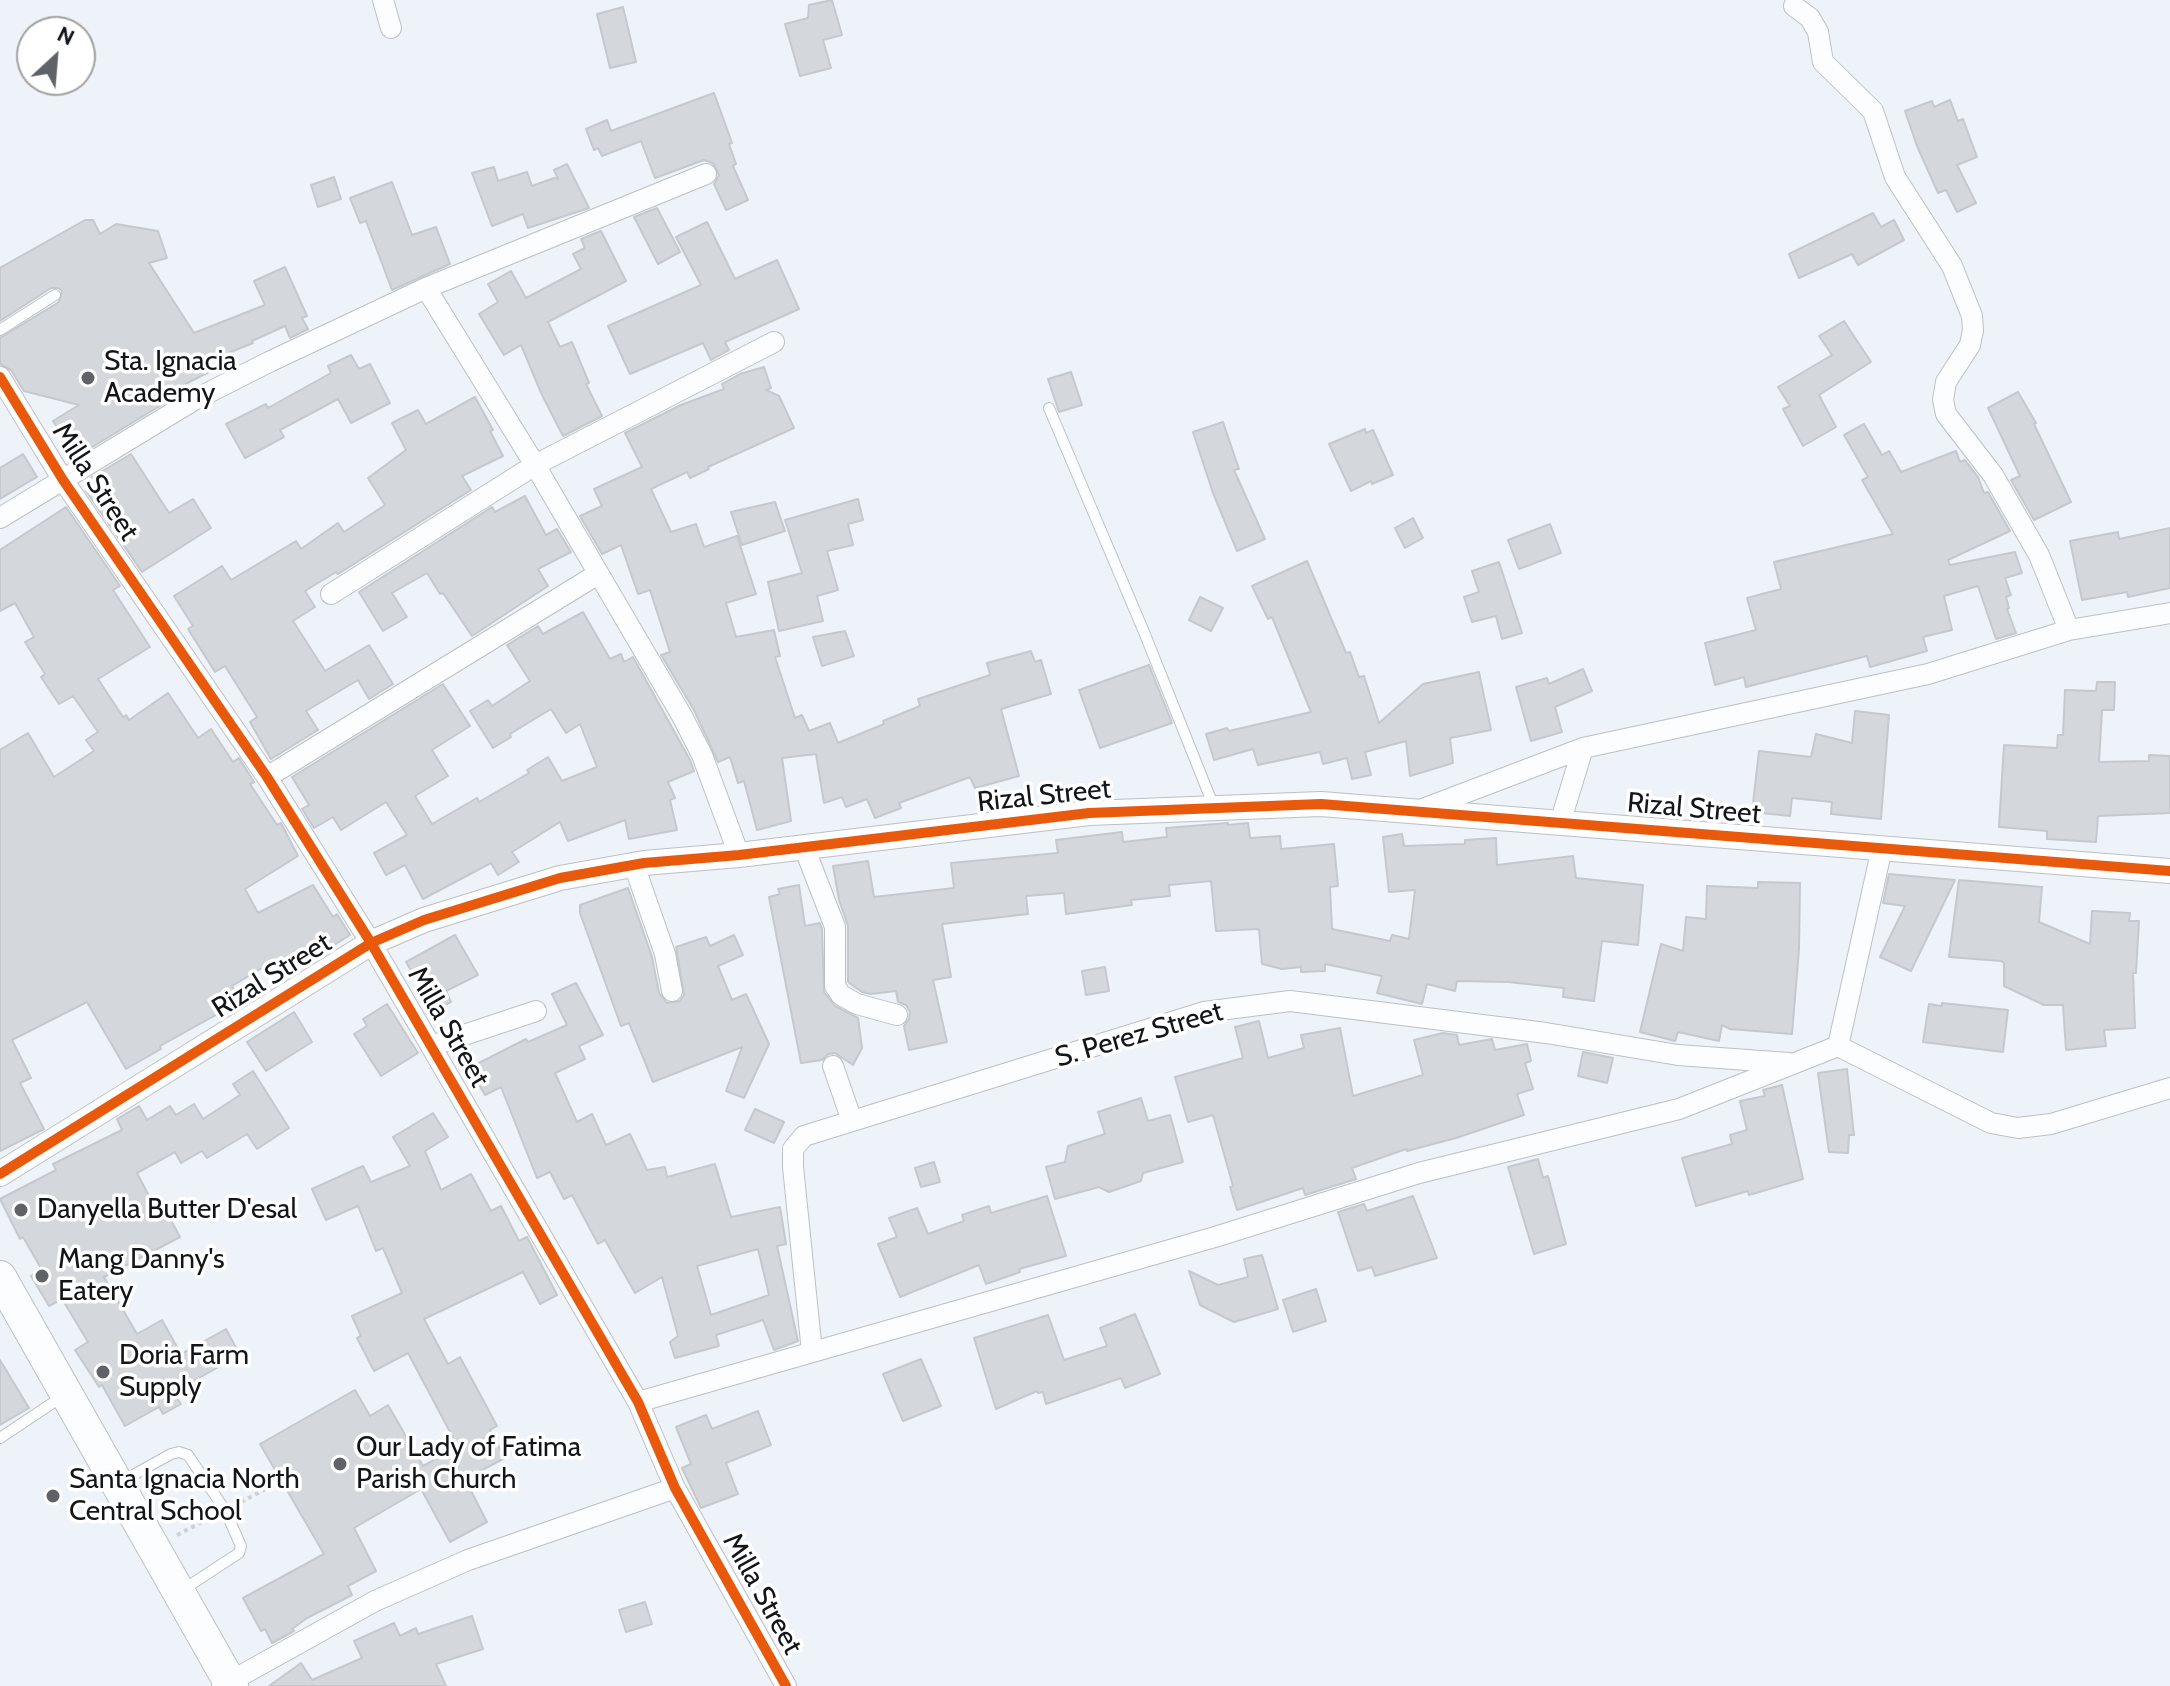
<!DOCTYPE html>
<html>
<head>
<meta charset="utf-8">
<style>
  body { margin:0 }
  #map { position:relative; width:2170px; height:1686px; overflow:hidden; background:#eef3f9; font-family:Cabin,sans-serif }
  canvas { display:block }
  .north { position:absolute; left:16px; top:16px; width:80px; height:80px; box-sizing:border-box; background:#fff; border:2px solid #a0a1a3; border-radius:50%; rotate:26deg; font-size:22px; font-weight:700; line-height:32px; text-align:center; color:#121519 }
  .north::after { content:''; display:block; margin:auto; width:28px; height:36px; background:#5f6367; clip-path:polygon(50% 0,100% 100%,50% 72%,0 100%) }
</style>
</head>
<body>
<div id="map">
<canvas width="2170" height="1686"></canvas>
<div class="north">N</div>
</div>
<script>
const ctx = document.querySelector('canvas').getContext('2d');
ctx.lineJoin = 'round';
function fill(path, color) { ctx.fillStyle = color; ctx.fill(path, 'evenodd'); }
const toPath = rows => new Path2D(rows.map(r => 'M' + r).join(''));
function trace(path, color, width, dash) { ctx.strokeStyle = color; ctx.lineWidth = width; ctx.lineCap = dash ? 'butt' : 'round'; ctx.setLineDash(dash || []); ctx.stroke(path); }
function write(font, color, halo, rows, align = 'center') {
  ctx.font = font + ' Cabin,sans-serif'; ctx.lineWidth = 7; ctx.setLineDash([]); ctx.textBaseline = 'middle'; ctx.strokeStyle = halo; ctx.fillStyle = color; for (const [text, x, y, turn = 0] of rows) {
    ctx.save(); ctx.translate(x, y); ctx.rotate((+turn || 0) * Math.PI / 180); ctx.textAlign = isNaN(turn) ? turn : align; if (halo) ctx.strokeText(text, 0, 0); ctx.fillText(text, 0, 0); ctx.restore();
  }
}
const building = toPath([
  [832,0,842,35,823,40,831,68,800,76,785,24,808,18,809,5,832,0],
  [623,7,636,62,610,68,597,14,623,7],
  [714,93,732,143,729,144,736,164,733,166,748,200,726,210,714,184,719,175,713,163,704,160,655,178,641,141,602,156,598,148,594,150,586,129,607,120,611,131,714,93],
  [1950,100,1958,121,1963,119,1977,157,1957,165,1976,203,1957,212,1946,190,1938,193,1917,146,1905,111,1932,101,1934,107,1950,100],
  [567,164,589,208,528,228,523,214,492,226,472,173,494,167,498,181,527,172,532,186,554,178,558,179,554,170,567,164],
  [334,177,341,199,318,207,311,185,334,177],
  [392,182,412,235,436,227,450,264,392,290,366,221,360,223,350,198,392,182],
  [657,208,680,252,658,264,634,217,657,208],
  [1873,213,1881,227,1894,220,1904,240,1858,265,1852,254,1799,278,1789,254,1873,213],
  [85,220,93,220,100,234,116,224,158,231,167,258,149,263,194,333,265,305,254,281,285,267,307,316,302,318,308,329,290,338,285,326,252,341,253,343,204,363,209,372,164,395,168,401,76,457,53,421,79,405,24,391,11,370,0,364,0,338,59,302,62,291,58,288,51,288,0,321,0,268,85,220],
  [707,222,735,279,777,260,799,309,725,342,729,350,711,360,703,343,630,374,608,326,701,285,676,237,707,222],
  [601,231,626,281,548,322,560,347,572,342,589,383,586,384,602,416,563,436,542,395,521,345,504,355,479,314,498,302,488,284,511,271,526,298,581,269,573,254,585,248,581,239,601,231],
  [1844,321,1871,362,1819,395,1836,427,1803,446,1783,409,1790,406,1778,387,1832,355,1819,336,1844,321],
  [351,355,359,369,370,364,390,403,351,423,338,399,280,430,284,437,245,458,226,424,266,404,268,408,331,373,328,366,351,355],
  [764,367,771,388,766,390,779,396,794,428,708,467,709,469,690,478,687,472,651,489,671,532,696,524,704,547,737,536,756,594,726,603,736,637,774,630,780,656,775,657,795,718,802,715,809,731,830,723,838,743,884,724,883,721,920,706,918,699,990,675,987,663,1031,651,1035,662,1041,660,1051,694,1001,709,1019,776,975,788,970,777,899,803,901,808,875,818,867,799,846,807,842,797,824,803,816,754,782,758,791,821,757,830,744,781,738,783,730,757,718,762,694,710,661,655,670,652,650,590,638,594,621,545,602,554,580,516,602,506,594,489,642,467,625,433,681,405,724,389,722,384,740,374,764,367],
  [1071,372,1082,405,1059,412,1048,379,1071,372],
  [2018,392,2036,423,2034,424,2071,502,2034,520,2011,480,2020,476,1988,408,2018,392],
  [475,397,493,430,490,431,503,456,462,476,471,490,338,574,336,572,305,591,315,607,293,621,325,671,369,645,393,684,369,699,358,680,306,711,318,730,271,759,250,722,257,717,225,666,215,672,188,629,193,626,174,596,222,566,231,580,296,541,301,549,338,523,344,532,385,505,368,478,406,450,392,423,418,410,426,424,475,397],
  [1223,422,1239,469,1234,470,1265,539,1237,551,1213,493,1193,432,1223,422],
  [1864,424,1882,455,1889,451,1901,472,1956,451,1960,462,1965,460,1978,477,1984,493,1988,492,2010,531,1948,560,1950,565,2015,552,2022,573,2005,578,2011,595,2006,597,2009,608,2007,609,2016,633,1996,639,1978,586,1944,596,1952,630,1923,637,1927,651,1870,667,1867,656,1746,687,1744,677,1715,685,1705,643,1756,630,1747,598,1781,589,1774,562,1893,534,1862,480,1868,477,1844,435,1864,424],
  [1365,429,1366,433,1373,430,1393,475,1372,484,1371,481,1351,491,1329,444,1365,429],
  [23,454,37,477,0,499,0,468,23,454],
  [131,454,169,513,193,499,211,528,142,572,86,491,94,486,89,479,131,454],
  [525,496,546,535,557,529,571,552,538,569,548,586,472,636,443,593,440,594,427,573,392,593,407,617,383,631,359,592,492,507,495,512,525,496],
  [858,499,863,520,848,524,853,545,827,551,838,590,817,596,823,621,779,631,768,582,802,573,785,520,858,499],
  [775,502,785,531,742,545,731,512,775,502],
  [66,507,120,586,113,590,150,647,98,679,123,717,126,715,129,720,168,693,198,738,211,729,233,762,239,758,254,782,250,784,277,825,281,823,298,856,245,889,258,913,313,885,333,917,337,914,350,935,312,959,309,954,284,970,277,959,232,986,241,1001,160,1046,161,1049,126,1069,87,1002,12,1040,31,1078,20,1083,44,1129,0,1151,0,750,28,733,54,777,94,751,86,740,98,732,73,696,59,704,41,677,45,674,25,642,34,637,15,603,0,611,0,550,66,507],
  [1413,518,1423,538,1405,548,1395,528,1413,518],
  [1550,524,1561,553,1519,569,1508,540,1550,524],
  [2170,528,2170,588,2128,597,2127,592,2082,600,2070,541,2118,532,2119,539,2170,528],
  [1307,561,1346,653,1350,652,1359,677,1364,676,1379,723,1423,684,1479,672,1491,730,1450,738,1453,763,1410,776,1406,741,1365,752,1371,775,1352,779,1347,758,1323,764,1320,752,1258,765,1253,749,1214,760,1206,734,1227,728,1229,731,1311,712,1272,617,1268,619,1252,586,1307,561],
  [1499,562,1522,633,1502,639,1496,616,1472,622,1464,597,1479,592,1472,571,1499,562],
  [1200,597,1223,608,1211,631,1189,620,1200,597],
  [583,612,610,659,621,654,624,662,633,657,690,760,694,771,668,782,675,798,670,800,677,830,629,839,625,820,568,841,560,822,512,852,519,862,498,875,491,863,423,899,405,865,386,875,374,853,407,835,386,802,341,830,333,817,314,828,302,809,309,805,292,777,443,684,470,726,432,750,448,776,415,796,432,824,477,798,479,802,529,773,527,770,548,757,562,781,597,767,580,724,566,733,551,709,510,734,511,737,493,748,470,711,488,700,492,706,530,681,507,645,538,626,543,634,583,612],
  [845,631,854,656,822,666,813,637,845,631],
  [1149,665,1172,723,1100,748,1079,690,1149,665],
  [1583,669,1592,691,1555,707,1562,732,1531,741,1516,687,1547,678,1549,684,1583,669],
  [2097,682,2115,682,2114,710,2102,710,2099,762,2149,761,2149,755,2170,756,2170,813,2098,816,2096,842,2047,839,2047,831,1999,827,2004,745,2057,748,2058,735,2063,735,2065,690,2096,691,2097,682],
  [1855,711,1889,715,1881,819,1831,814,1832,802,1792,798,1790,816,1752,812,1759,751,1811,757,1816,734,1852,743,1855,711],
  [1228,823,1228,825,1248,823,1250,838,1280,836,1281,849,1334,844,1338,886,1330,887,1332,929,1390,941,1392,935,1409,939,1415,890,1389,892,1383,837,1402,834,1404,846,1465,844,1465,840,1496,838,1497,865,1573,856,1576,878,1643,885,1638,945,1602,941,1594,1001,1563,997,1564,988,1508,982,1457,981,1455,991,1427,984,1422,1004,1377,993,1382,976,1325,964,1325,971,1301,972,1301,967,1282,969,1262,964,1259,929,1216,931,1211,881,1169,885,1170,896,1131,900,1132,905,1066,914,1064,893,1026,896,1028,914,942,924,951,977,933,980,947,1042,909,1050,904,1026,909,1019,910,1012,906,1005,898,1002,896,991,871,994,862,992,848,982,848,926,839,900,833,866,868,861,874,897,954,888,951,863,1058,853,1056,840,1122,832,1123,842,1167,837,1166,828,1228,823],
  [1889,874,1955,880,1911,971,1880,957,1905,906,1883,903,1889,874],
  [1959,880,2042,887,2039,922,2090,944,2092,911,2130,913,2129,921,2139,921,2136,973,2133,973,2135,1028,2104,1030,2106,1046,2066,1050,2063,1005,2044,1005,2004,986,2004,963,2001,961,1949,957,1959,880],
  [1758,882,1800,883,1799,949,1792,1034,1730,1029,1722,1025,1719,1041,1678,1032,1675,1041,1640,1032,1661,944,1683,951,1686,917,1706,919,1707,886,1758,888,1758,882],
  [799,885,805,926,820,923,822,929,824,992,835,1006,858,1018,862,1048,853,1065,835,1053,828,1054,822,1060,801,1063,769,897,780,894,778,889,799,885],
  [628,888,652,957,659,993,667,1003,680,1001,684,995,676,947,706,937,710,946,734,935,743,955,718,966,732,1000,746,994,769,1044,744,1098,726,1091,742,1047,653,1082,629,1023,621,1026,580,913,580,905,628,888],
  [455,935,478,975,446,991,451,1002,435,1011,406,962,455,935],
  [1105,967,1109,991,1086,995,1082,971,1105,967],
  [576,983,603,1035,579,1046,585,1059,555,1073,577,1122,592,1114,606,1145,630,1134,647,1170,665,1167,667,1177,715,1164,731,1217,780,1207,786,1244,777,1246,798,1341,774,1350,763,1320,716,1335,719,1346,675,1358,670,1342,678,1336,662,1277,635,1293,605,1240,598,1244,572,1195,564,1199,550,1172,537,1178,501,1087,485,1095,469,1068,526,1039,528,1042,567,1025,552,994,576,983],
  [758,1249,769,1295,711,1315,697,1266,758,1249],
  [1942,1003,2008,1010,2003,1052,1923,1042,1929,1004,1942,1006,1942,1003],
  [387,1004,418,1053,381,1076,354,1034,367,1026,363,1019,387,1004],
  [294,1012,312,1042,266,1071,247,1042,294,1012],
  [1259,1021,1268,1058,1304,1048,1301,1035,1340,1028,1353,1096,1423,1075,1414,1040,1443,1033,1457,1035,1459,1045,1492,1039,1495,1050,1527,1044,1531,1061,1525,1063,1533,1089,1517,1094,1524,1115,1456,1138,1407,1151,1406,1149,1352,1168,1356,1179,1305,1195,1303,1188,1237,1210,1230,1187,1233,1186,1213,1115,1188,1122,1175,1077,1243,1058,1235,1027,1259,1021],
  [1583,1052,1613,1058,1607,1083,1578,1076,1583,1052],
  [1847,1069,1854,1135,1849,1135,1848,1153,1829,1152,1818,1073,1847,1069],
  [253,1071,289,1128,257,1149,247,1134,207,1158,202,1151,181,1163,175,1152,137,1173,160,1217,167,1213,180,1237,104,1277,137,1334,162,1320,181,1354,226,1329,240,1355,183,1387,186,1392,176,1397,181,1404,163,1414,159,1407,125,1426,102,1385,99,1387,75,1350,88,1342,62,1299,49,1306,31,1276,42,1270,23,1237,20,1239,0,1199,56,1170,53,1164,122,1130,117,1119,139,1106,147,1120,170,1106,176,1115,194,1104,203,1119,240,1095,233,1084,253,1071],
  [1782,1085,1803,1179,1749,1195,1748,1191,1696,1206,1682,1158,1732,1144,1730,1135,1747,1130,1740,1101,1765,1096,1763,1090,1782,1085],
  [1141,1098,1148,1121,1170,1115,1183,1162,1143,1173,1141,1181,1109,1192,1099,1187,1055,1199,1046,1167,1065,1162,1068,1146,1105,1134,1098,1112,1141,1098],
  [755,1109,784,1122,774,1143,745,1130,755,1109],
  [433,1113,448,1137,425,1151,441,1190,471,1174,491,1211,501,1206,519,1241,527,1237,557,1295,540,1304,523,1272,424,1319,448,1364,460,1357,497,1426,490,1430,505,1458,465,1479,487,1522,450,1542,421,1489,354,1528,376,1571,348,1586,352,1595,307,1618,292,1629,294,1631,272,1643,265,1629,261,1631,243,1598,324,1554,260,1444,355,1390,370,1416,388,1405,423,1466,458,1447,408,1353,374,1371,357,1338,361,1336,352,1316,402,1293,383,1248,376,1251,358,1206,326,1220,312,1189,363,1166,371,1182,410,1166,393,1137,433,1113],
  [1538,1159,1543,1178,1548,1176,1566,1244,1534,1254,1508,1167,1538,1159],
  [934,1162,940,1182,921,1187,915,1168,934,1162],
  [1047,1196,1066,1256,1019,1269,1020,1272,986,1284,979,1265,900,1297,878,1244,897,1237,889,1218,917,1208,928,1234,964,1221,962,1215,989,1206,991,1213,1047,1196],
  [1413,1196,1437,1258,1375,1276,1372,1267,1358,1271,1338,1212,1364,1204,1367,1211,1413,1196],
  [1262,1255,1278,1309,1234,1322,1200,1305,1189,1271,1218,1285,1248,1277,1244,1259,1262,1255],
  [1316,1289,1326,1321,1293,1332,1283,1300,1316,1289],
  [1135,1314,1160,1374,1125,1388,1121,1378,1046,1404,1043,1392,1038,1393,1037,1391,996,1409,974,1338,1048,1315,1064,1360,1107,1346,1100,1328,1135,1314],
  [921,1359,941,1406,903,1421,883,1374,921,1359],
  [0,1360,29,1408,0,1425,0,1360],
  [758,1411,771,1445,726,1463,738,1494,701,1508,682,1468,691,1464,676,1427,706,1415,712,1429,758,1411],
  [645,1602,652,1624,626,1632,619,1610,645,1602],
  [472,1616,483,1649,436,1664,446,1686,269,1686,301,1663,312,1680,362,1658,354,1641,394,1623,400,1636,416,1628,418,1634,472,1616]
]);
const path = toPath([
  [241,1502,281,1481],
  [177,1535,212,1517]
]);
const service = toPath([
  [0,330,55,295],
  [1049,408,1144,632,1214,807],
  [0,1438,63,1396],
  [119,1483,171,1454,179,1452,188,1455,225,1510,241,1546,239,1553,181,1591]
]);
const minor = toPath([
  [383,0,391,28],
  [1794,6,1810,18,1818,32,1823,62,1873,111,1895,177,1952,266,1972,316,1973,330,1970,345,1946,382,1943,400,1946,414,1993,475,2039,555,2069,630],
  [706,174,426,288,535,465,682,716,702,755,739,855],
  [0,377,63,480,267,777,371,943,638,1402,675,1488,786,1686],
  [0,518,194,400,269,362,426,288],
  [331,594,535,465,774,342],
  [267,777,598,574],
  [1420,810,1583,748],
  [1560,823,1583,748,1928,674,2069,630,2170,613],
  [804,847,835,927,835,986,841,995,857,1004,897,1015],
  [634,865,665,954,672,991],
  [431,1046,536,1011],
  [1838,1046,1991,1123,2018,1128,2051,1124,2170,1088],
  [1838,1046,1882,848],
  [833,1066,852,1121],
  [812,1352,793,1167,793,1149,804,1136,1204,1012,1290,1001,1546,1033,1678,1055,1789,1063],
  [638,1402,1215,1237,1419,1173,1679,1109,1838,1046],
  [222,1686,375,1601,468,1560,675,1488]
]);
const tertiary = toPath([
  [0,1174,371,943,424,920,560,878,644,863,739,855,1089,813,1321,804,2170,871]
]);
const trunk = toPath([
  [0,1277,232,1686]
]);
const cycleway = toPath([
  [0,377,63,480,267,777,371,943,638,1402,675,1488,786,1686],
  [0,1174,371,943,424,920,560,878,644,863,739,855,1089,813,1321,804,2170,871]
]);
const markers = [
  [88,378,8,"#5f6367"],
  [21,1210,8,"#5f6367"],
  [42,1276,8,"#5f6367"],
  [103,1372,8,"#5f6367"],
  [340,1464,8,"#5f6367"],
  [53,1496,8,"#5f6367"]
];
const poiNames = [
  ["Sta. Ignacia",104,362],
  ["Academy",104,394],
  ["Danyella Butter D'esal",37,1210],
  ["Mang Danny's",58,1260],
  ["Eatery",58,1292],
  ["Doria Farm",119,1356],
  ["Supply",119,1388],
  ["Our Lady of Fatima",356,1448],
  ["Parish Church",356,1480],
  ["Santa Ignacia North",69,1480],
  ["Central School",69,1512]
];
const streetNames = [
  ["Milla Street",95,482,57],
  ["Rizal Street",1044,796,-6],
  ["Rizal Street",1694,809,5],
  ["Rizal Street",272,976,-32],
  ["Milla Street",448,1027,60],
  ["S. Perez Street",1139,1035,-16],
  ["Milla Street",762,1594,61]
];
fill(building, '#d4d8dd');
trace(building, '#c5c9ce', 2);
trace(service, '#bcc0c5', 12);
trace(minor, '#bcc0c5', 22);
trace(tertiary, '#bcc0c5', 26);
trace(trunk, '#bcc0c5', 34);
trace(path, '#cfd0d2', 4, [4, 4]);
trace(service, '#fcfdfe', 10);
trace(minor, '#fcfdfe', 20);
trace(tertiary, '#fcfdfe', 24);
trace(trunk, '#fcfdfe', 32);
trace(cycleway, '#e8590c', 10);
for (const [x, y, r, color] of markers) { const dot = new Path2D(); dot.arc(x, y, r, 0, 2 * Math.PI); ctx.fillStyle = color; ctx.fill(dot); trace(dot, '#fff', 3); }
write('28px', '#121519', '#fff', poiNames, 'left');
write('28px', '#121519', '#fff', streetNames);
</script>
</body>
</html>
